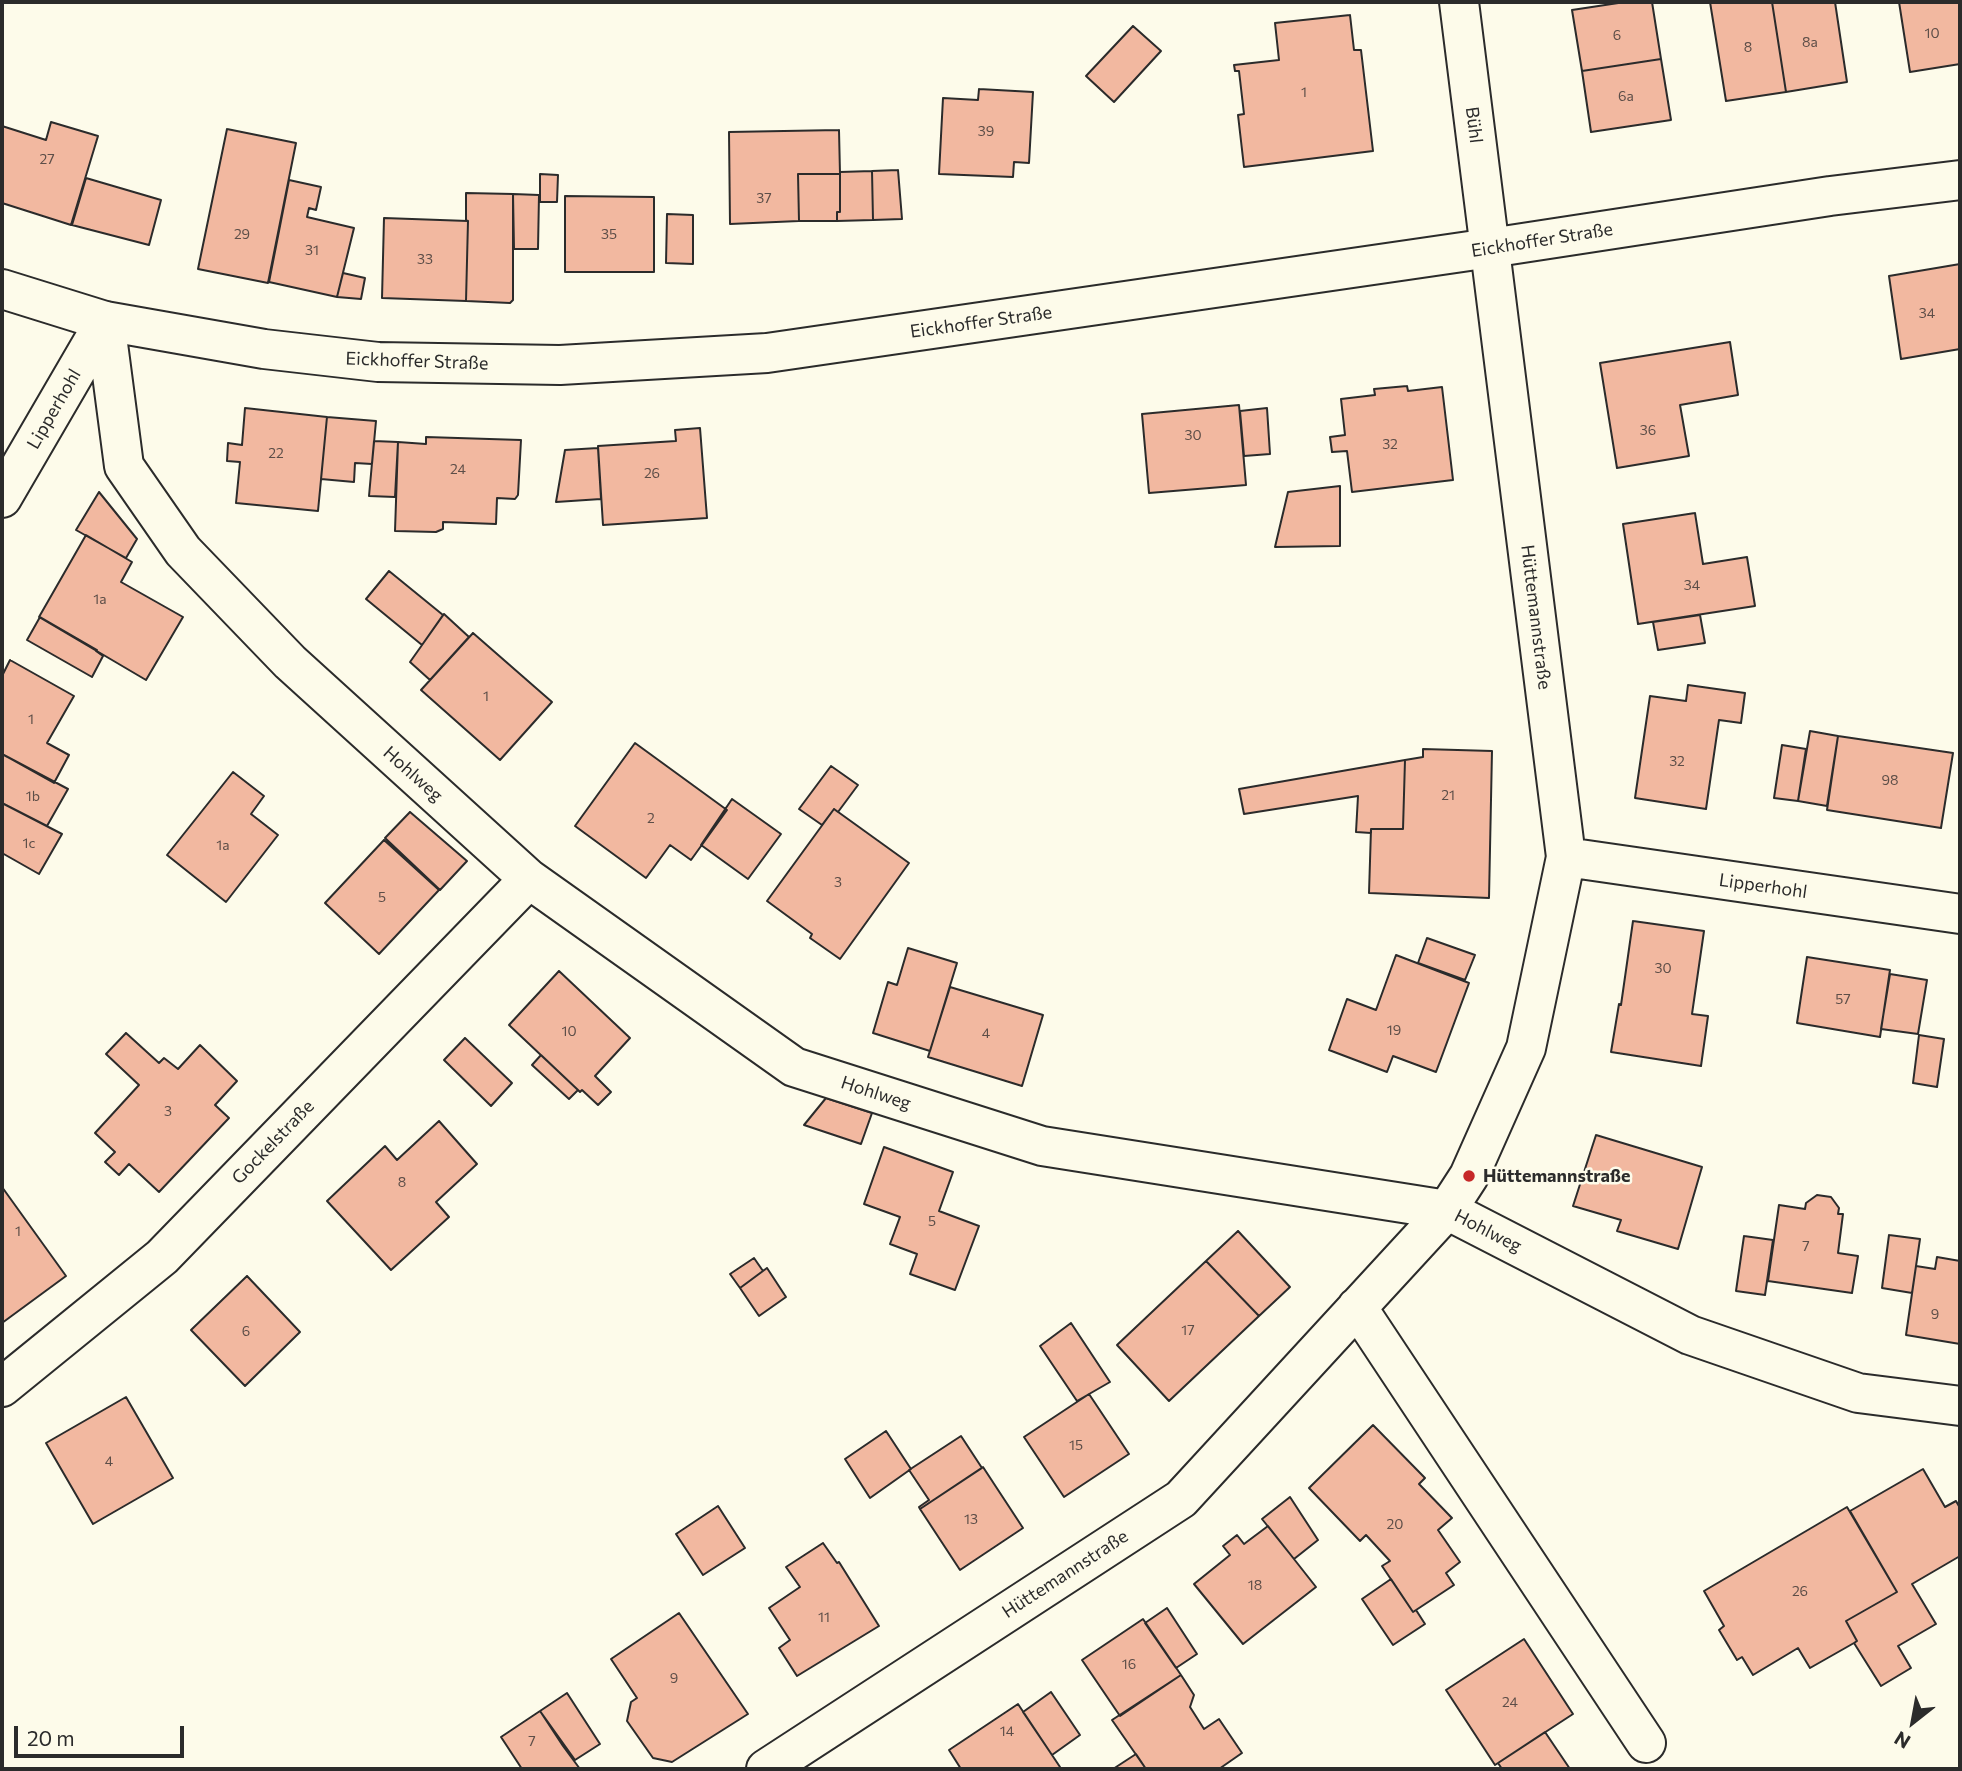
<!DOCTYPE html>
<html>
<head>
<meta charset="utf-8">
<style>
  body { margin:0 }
  #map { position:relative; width:1962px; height:1771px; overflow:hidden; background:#fdfbea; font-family:Commissioner,sans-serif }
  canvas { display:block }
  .frame { position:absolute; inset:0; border:4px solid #2b2b2b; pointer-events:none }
  .north { position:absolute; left:1878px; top:1687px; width:70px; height:70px; -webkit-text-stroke:5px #fdfbea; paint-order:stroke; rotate:211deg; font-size:19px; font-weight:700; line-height:28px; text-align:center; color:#2b2b2b }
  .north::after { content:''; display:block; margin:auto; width:24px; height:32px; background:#2b2b2b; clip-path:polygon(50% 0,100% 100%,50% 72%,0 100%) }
  .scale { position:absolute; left:14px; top:1726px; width:170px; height:32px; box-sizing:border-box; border:4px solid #2b2b2b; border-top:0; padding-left:9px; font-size:21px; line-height:24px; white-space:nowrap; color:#2b2b2b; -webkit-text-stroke:5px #fdfbea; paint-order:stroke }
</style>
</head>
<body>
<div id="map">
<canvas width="1962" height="1771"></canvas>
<div class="frame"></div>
<div class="north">N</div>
<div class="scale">20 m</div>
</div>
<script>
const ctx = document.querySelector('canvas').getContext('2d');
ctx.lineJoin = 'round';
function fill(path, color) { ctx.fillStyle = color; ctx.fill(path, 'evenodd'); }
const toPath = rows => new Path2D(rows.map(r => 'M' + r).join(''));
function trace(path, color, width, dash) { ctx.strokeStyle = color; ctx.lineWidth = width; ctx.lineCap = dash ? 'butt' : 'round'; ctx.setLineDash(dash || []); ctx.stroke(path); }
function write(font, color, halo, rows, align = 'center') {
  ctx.font = font + ' Commissioner,sans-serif'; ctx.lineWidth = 5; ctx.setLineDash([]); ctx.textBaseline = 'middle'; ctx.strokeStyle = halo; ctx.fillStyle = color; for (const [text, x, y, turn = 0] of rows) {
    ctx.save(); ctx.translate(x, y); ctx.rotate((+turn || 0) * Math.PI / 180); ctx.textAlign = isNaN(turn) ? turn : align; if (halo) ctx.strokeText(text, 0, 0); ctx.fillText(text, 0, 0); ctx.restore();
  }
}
const building = toPath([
  [1625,2,1652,2,1661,59,1582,71,1572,10,1625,2],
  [1710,2,1772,2,1786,92,1726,101,1710,2],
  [1772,2,1835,2,1847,82,1786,92,1772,2],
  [1899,2,1960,2,1960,64,1910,72,1899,2],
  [1350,15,1354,50,1361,50,1373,151,1244,167,1238,115,1244,114,1239,71,1235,71,1234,65,1279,60,1275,23,1350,15],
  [1133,26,1161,51,1114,102,1086,76,1133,26],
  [1661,59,1671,120,1591,132,1582,71,1661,59],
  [979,89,1033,92,1029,163,1014,162,1013,177,939,174,943,98,978,100,979,89],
  [51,122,98,136,71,225,2,203,2,126,46,140,51,122],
  [227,129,296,143,268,283,198,269,227,129],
  [839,130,840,174,798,174,799,221,730,224,729,132,839,130],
  [898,170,902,219,873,220,872,171,898,170],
  [872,171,873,220,837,221,837,212,840,212,840,172,872,171],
  [540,174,558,175,557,202,540,202,540,174],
  [798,174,840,174,840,212,837,212,837,221,799,221,798,174],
  [86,178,161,200,149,245,72,225,86,178],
  [289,180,321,187,316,210,309,208,307,217,354,228,337,297,269,282,289,180],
  [466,193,513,194,513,300,510,303,466,301,468,221,466,220,466,193],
  [513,194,539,195,538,249,514,249,513,194],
  [565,196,654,197,654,272,565,272,565,196],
  [667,214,693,215,693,264,666,263,667,214],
  [384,218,468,221,466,301,382,298,384,218],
  [1960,264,1960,349,1901,359,1889,276,1960,264],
  [343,273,365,278,361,299,337,297,343,273],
  [1730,342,1738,395,1680,405,1689,456,1617,468,1600,363,1730,342],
  [1407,386,1408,391,1442,387,1453,480,1352,492,1347,451,1332,452,1330,437,1345,435,1341,399,1375,395,1374,389,1407,386],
  [1239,405,1246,485,1149,493,1142,414,1239,405],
  [245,408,327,417,318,511,236,503,240,462,227,461,228,443,242,445,245,408],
  [1267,408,1270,454,1244,456,1240,411,1267,408],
  [327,417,376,421,372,464,355,463,354,482,321,479,327,417],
  [700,428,707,518,603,525,598,446,676,441,675,430,700,428],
  [426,437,521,440,518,495,515,499,497,498,496,524,443,522,443,529,436,532,395,531,398,442,426,444,426,437],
  [374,441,398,442,395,497,369,496,374,441],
  [598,448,601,499,556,502,565,450,598,448],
  [1340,486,1340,546,1275,547,1288,492,1340,486],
  [99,492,137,539,126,558,76,530,99,492],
  [1695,513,1703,564,1747,557,1755,606,1638,624,1623,524,1695,513],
  [86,535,132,562,121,582,183,617,146,680,39,617,86,535],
  [389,571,443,615,422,645,366,599,389,571],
  [444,614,469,637,430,680,410,662,444,614],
  [1700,615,1705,643,1658,650,1653,622,1700,615],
  [40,617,97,650,96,651,103,656,92,677,27,640,40,617],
  [473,633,552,702,500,760,421,690,473,633],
  [10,660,74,696,47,743,69,755,54,783,2,754,2,676,10,660],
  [1688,685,1745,693,1741,723,1719,720,1706,809,1635,798,1650,696,1686,701,1688,685],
  [1810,731,1838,736,1827,806,1798,801,1810,731],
  [1838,736,1953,753,1941,828,1827,810,1838,736],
  [635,743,727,810,691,860,670,845,646,878,575,826,635,743],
  [1782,745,1806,749,1798,801,1774,798,1782,745],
  [1423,749,1492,751,1489,898,1369,893,1371,829,1403,829,1405,760,1423,757,1423,749],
  [2,754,68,789,47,826,2,803,2,754],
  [1405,760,1403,829,1371,829,1371,833,1356,832,1358,796,1244,814,1239,789,1405,760],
  [831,766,858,785,838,812,834,809,822,825,799,809,831,766],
  [233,772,264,796,251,814,278,835,226,902,167,855,233,772],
  [732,799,781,834,748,879,701,845,732,799],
  [2,803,62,834,39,874,2,853,2,803],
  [834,809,909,863,840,959,810,938,812,934,767,901,834,809],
  [410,812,467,861,440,890,385,838,410,812],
  [384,840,439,890,379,954,325,903,384,840],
  [1633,921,1704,931,1692,1014,1708,1016,1701,1066,1611,1052,1619,1004,1621,1005,1633,921],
  [1427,938,1475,955,1465,980,1418,963,1427,938],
  [908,948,957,963,930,1051,873,1033,888,982,897,985,908,948],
  [1396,955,1469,983,1436,1072,1393,1056,1387,1072,1329,1050,1347,999,1376,1010,1396,955],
  [1807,957,1890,970,1880,1037,1797,1023,1807,957],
  [559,971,630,1038,595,1076,611,1092,598,1105,582,1090,580,1092,578,1090,509,1025,559,971],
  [1890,974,1927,980,1918,1034,1881,1029,1890,974],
  [950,987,1043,1015,1022,1086,928,1057,950,987],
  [126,1033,159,1063,164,1058,178,1069,200,1045,237,1081,215,1105,229,1118,159,1192,129,1164,119,1175,105,1162,115,1152,95,1133,139,1085,106,1054,126,1033],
  [1919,1035,1944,1039,1937,1087,1913,1083,1919,1035],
  [465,1038,512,1083,491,1106,444,1060,465,1038],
  [541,1055,578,1090,569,1099,532,1065,541,1055],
  [826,1098,872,1113,861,1144,804,1125,826,1098],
  [439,1121,477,1164,436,1202,449,1217,391,1270,327,1201,385,1146,397,1160,439,1121],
  [1596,1135,1702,1167,1678,1249,1617,1231,1621,1220,1573,1206,1596,1135],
  [884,1147,953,1172,939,1211,979,1226,955,1290,910,1274,917,1254,890,1244,900,1217,864,1204,884,1147],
  [2,1187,66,1276,2,1323,2,1187],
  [1817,1195,1831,1197,1839,1208,1838,1214,1843,1214,1838,1253,1858,1256,1852,1293,1768,1281,1779,1205,1805,1209,1806,1203,1817,1195],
  [1238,1231,1290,1287,1259,1316,1206,1261,1238,1231],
  [1889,1235,1920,1239,1912,1293,1882,1288,1889,1235],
  [1744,1236,1773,1240,1765,1295,1736,1291,1744,1236],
  [1937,1257,1960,1261,1960,1344,1906,1335,1916,1266,1935,1269,1937,1257],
  [754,1258,763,1271,740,1288,730,1274,754,1258],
  [1206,1261,1259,1316,1169,1401,1117,1345,1206,1261],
  [767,1268,786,1297,759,1316,740,1288,767,1268],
  [247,1276,300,1332,245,1386,191,1330,247,1276],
  [1071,1323,1110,1382,1077,1401,1040,1346,1071,1323],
  [1089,1394,1129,1454,1064,1497,1024,1437,1089,1394],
  [126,1397,173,1478,93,1524,46,1443,126,1397],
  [1373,1425,1425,1478,1419,1484,1452,1518,1438,1530,1460,1562,1446,1573,1454,1585,1413,1612,1382,1566,1390,1561,1366,1535,1360,1541,1309,1488,1373,1425],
  [886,1431,911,1469,870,1498,845,1459,886,1431],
  [961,1436,982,1468,920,1509,919,1507,929,1500,909,1470,961,1436],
  [983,1467,1023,1528,960,1570,920,1509,983,1467],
  [1923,1469,1945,1507,1956,1501,1960,1508,1960,1556,1912,1584,1936,1624,1898,1646,1911,1668,1881,1686,1854,1643,1857,1641,1846,1621,1897,1592,1850,1511,1923,1469],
  [1290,1497,1318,1540,1294,1559,1262,1519,1290,1497],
  [718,1506,745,1548,703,1575,676,1534,718,1506],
  [1847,1507,1897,1592,1846,1621,1857,1641,1854,1643,1810,1668,1798,1648,1753,1675,1742,1657,1737,1660,1719,1630,1724,1626,1704,1591,1847,1507],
  [1268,1526,1316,1587,1243,1644,1194,1584,1230,1555,1223,1546,1237,1535,1244,1544,1268,1526],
  [823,1543,837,1563,839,1562,879,1626,797,1676,779,1648,790,1640,769,1608,800,1587,786,1567,823,1543],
  [1391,1579,1413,1612,1416,1610,1425,1624,1393,1645,1362,1599,1391,1579],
  [1167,1608,1197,1654,1176,1668,1145,1623,1167,1608],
  [679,1613,748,1714,672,1762,653,1758,627,1721,631,1702,637,1698,611,1659,679,1613],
  [1143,1619,1181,1675,1120,1716,1082,1660,1143,1619],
  [1524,1639,1573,1714,1495,1765,1446,1690,1524,1639],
  [1181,1675,1194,1695,1190,1707,1204,1729,1219,1719,1242,1753,1219,1769,1146,1769,1112,1720,1181,1675],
  [1051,1692,1080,1735,1052,1755,1023,1712,1051,1692],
  [567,1693,600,1744,575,1760,540,1711,567,1693],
  [1018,1704,1060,1767,1056,1769,961,1769,949,1750,1018,1704],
  [540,1711,563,1746,580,1769,522,1769,501,1737,540,1711],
  [1545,1732,1570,1769,1502,1769,1498,1763,1545,1732],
  [1136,1754,1146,1769,1113,1769,1136,1754]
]);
const minor = toPath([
  [105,321,124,466,183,551,290,662,529,879,794,1067,1042,1146,1447,1210,1690,1335,1858,1393,1960,1406],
  [2,498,105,321],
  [1566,857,1960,914],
  [1357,1307,1646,1743],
  [2,1387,162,1257,529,879],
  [766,1769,1181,1499,1447,1210,1469,1176,1526,1048,1566,857,1459,2]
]);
const secondary = toPath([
  [2,289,105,321,264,349,378,362,560,365,767,353,1490,248,1830,196,1960,180]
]);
const markers = [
  [1469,1176,7,"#c62828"]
];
const numberNames = [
  ["10",1932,33],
  ["6",1617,35],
  ["8a",1810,42],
  ["8",1748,47],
  ["1",1304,92],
  ["6a",1626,96],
  ["39",986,131],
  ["27",47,159],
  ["37",764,198],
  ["29",242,234],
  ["35",609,234],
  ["31",312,250],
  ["33",425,259],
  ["34",1927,313],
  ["36",1648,430],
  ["30",1193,435],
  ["32",1390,444],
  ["22",276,453],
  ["24",458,469],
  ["26",652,473],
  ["34",1692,585],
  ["1a",100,599],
  ["1",486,696],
  ["1",31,719],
  ["32",1677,761],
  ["98",1890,780],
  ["21",1448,795],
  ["1b",33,796],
  ["2",651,818],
  ["1c",29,843],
  ["1a",223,845],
  ["3",838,882],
  ["5",382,897],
  ["30",1663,968],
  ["57",1843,999],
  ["19",1394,1030],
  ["10",569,1031],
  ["4",986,1033],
  ["3",168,1111],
  ["8",402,1182],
  ["5",932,1221],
  ["1",18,1231],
  ["7",1806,1246],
  ["9",1935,1314],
  ["17",1188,1330],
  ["6",246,1331],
  ["15",1076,1445],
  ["4",109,1461],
  ["13",971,1519],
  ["20",1395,1524],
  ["18",1255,1585],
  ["26",1800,1591],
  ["11",824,1617],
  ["16",1129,1664],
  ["9",674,1678],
  ["24",1510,1702],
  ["14",1007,1731],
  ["7",532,1741]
];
const streetNames = [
  ["Bühl",1474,125,83],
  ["Eickhoffer Straße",1542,240,-9],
  ["Eickhoffer Straße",981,322,-8],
  ["Eickhoffer Straße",417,361,2],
  ["Lipperhohl",54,409,-60],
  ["Hüttemannstraße",1536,617,83],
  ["Hohlweg",413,774,42],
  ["Lipperhohl",1763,886,8],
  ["Hohlweg",876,1093,18],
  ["Gockelstraße",273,1142,-46],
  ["Hohlweg",1488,1231,27],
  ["Hüttemannstraße",1065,1574,-33]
];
const poiNames = [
  ["Hüttemannstraße",1483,1176]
];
fill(building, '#f2b8a0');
trace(building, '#2b2b2b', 2);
trace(minor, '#2b2b2b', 42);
trace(secondary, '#2b2b2b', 42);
trace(minor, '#fdfbea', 38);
trace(secondary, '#fdfbea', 38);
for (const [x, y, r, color] of markers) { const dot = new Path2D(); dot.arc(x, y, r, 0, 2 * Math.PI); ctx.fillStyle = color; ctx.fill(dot); trace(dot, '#fdfbea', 2.5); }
write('14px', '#5d4e48', null, numberNames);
write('18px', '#2b2b2b', '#fdfbea', streetNames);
write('bold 18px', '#2b2b2b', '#fdfbea', poiNames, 'left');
</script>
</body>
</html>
